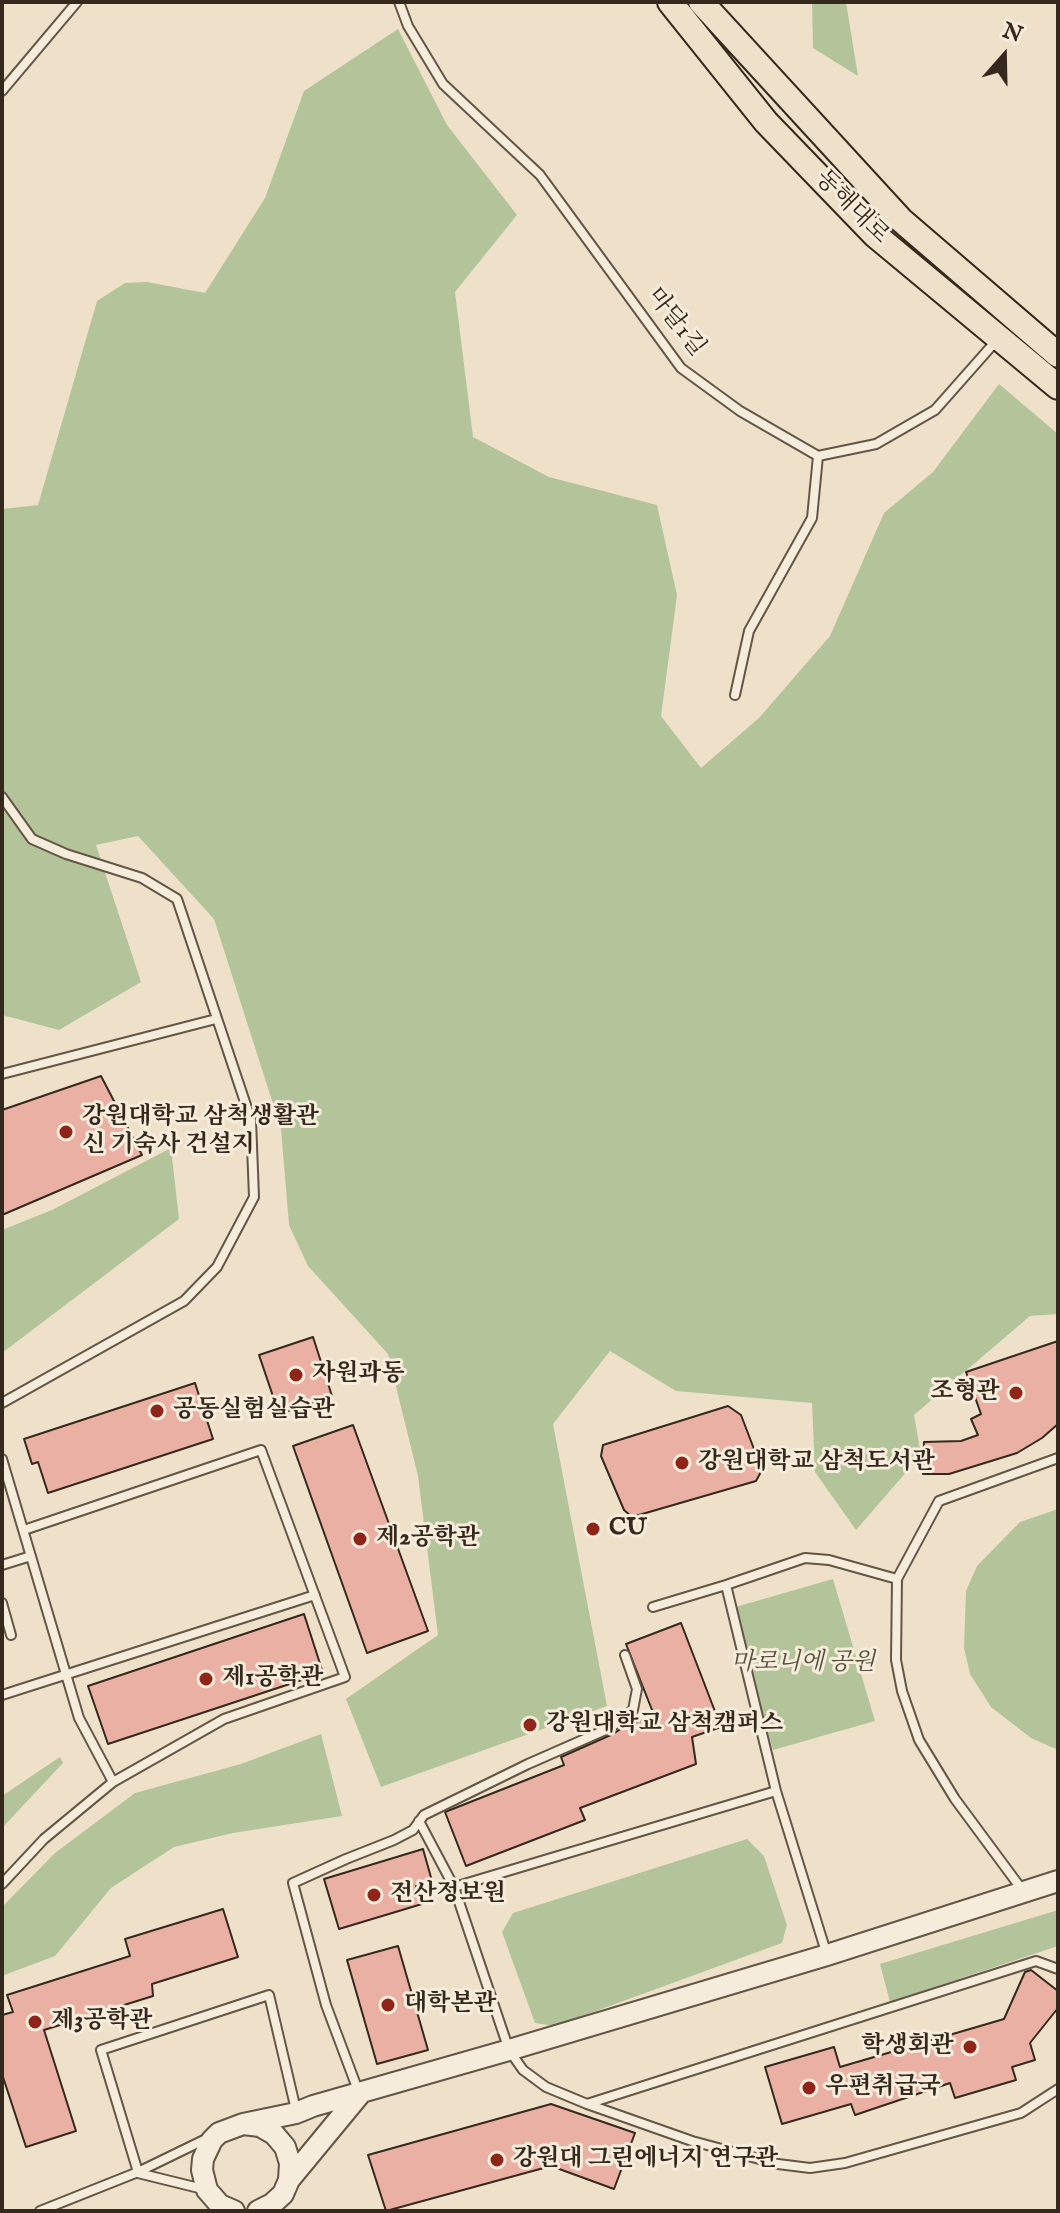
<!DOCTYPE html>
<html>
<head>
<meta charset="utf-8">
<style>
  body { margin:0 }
  #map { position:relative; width:1060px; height:2213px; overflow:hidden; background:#efe1c9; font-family:"IM FELL English",serif }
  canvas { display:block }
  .frame { position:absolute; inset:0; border:4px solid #35281c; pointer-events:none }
  .north { position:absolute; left:964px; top:16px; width:80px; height:80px; -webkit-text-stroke:6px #f5ecdc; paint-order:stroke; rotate:20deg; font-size:22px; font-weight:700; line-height:32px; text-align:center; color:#35281c }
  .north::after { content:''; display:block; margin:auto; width:28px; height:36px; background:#35281c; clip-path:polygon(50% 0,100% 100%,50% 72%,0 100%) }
</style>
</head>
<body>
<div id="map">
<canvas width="1060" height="2213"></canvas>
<div class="frame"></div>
<div class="north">N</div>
</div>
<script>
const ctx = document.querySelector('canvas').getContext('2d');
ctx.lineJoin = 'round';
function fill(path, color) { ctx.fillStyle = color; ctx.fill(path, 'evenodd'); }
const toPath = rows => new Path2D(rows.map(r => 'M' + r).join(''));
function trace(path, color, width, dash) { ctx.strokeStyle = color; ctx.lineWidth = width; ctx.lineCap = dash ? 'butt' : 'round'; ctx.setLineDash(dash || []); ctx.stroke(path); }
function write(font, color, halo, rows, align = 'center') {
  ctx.font = font + ' "IM FELL English","Noto Serif KR",serif'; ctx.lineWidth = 6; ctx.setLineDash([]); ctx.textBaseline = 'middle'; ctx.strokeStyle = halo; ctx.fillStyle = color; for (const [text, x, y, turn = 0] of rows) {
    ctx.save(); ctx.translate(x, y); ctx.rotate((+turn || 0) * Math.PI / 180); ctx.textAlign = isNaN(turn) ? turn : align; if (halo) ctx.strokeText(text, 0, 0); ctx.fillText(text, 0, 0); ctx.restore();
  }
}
const green = toPath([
  [812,2,846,2,858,76,813,48],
  [398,29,447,125,517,215,455,292,473,437,549,477,657,505,677,595,661,716,701,768,759,718,830,636,884,513,933,472,999,384,1058,434,1058,1314,1030,1316,914,1415,921,1455,856,1530,815,1472,812,1403,676,1391,610,1351,553,1424,607,1706,381,1787,346,1699,438,1635,418,1476,388,1354,308,1266,289,1225,281,1129,214,919,138,836,96,845,141,982,59,1030,2,1015,2,509,38,505,97,301,125,283,147,282,205,293,265,198,304,91],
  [171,1148,179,1219,2,1353,2,1230,52,1210],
  [1058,1509,1058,1750,1031,1738,991,1707,970,1674,964,1648,966,1591,977,1566,1020,1522],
  [833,1579,875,1721,773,1750,732,1608],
  [321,1734,342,1816,233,1833,174,1847,111,1888,55,1956,2,1976,2,1907,55,1853,135,1793,241,1764],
  [60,1757,63,1763,2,1828,2,1796],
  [747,1839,764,1856,787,1925,782,1943,555,2026,535,2023,502,1932,513,1913],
  [1058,1910,1058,1946,890,2002,880,1964]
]);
const building = toPath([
  [101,1076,142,1155,2,1215,2,1110,101,1076],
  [313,1337,332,1396,279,1414,259,1355,313,1337],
  [1058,1341,1058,1424,1042,1438,1017,1453,949,1474,923,1474,924,1442,961,1441,978,1435,971,1419,981,1414,966,1372,1058,1341],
  [195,1383,213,1439,48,1493,38,1462,32,1464,24,1439,195,1383],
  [728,1406,741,1415,762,1470,756,1481,632,1517,624,1510,601,1456,603,1445,728,1406],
  [353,1425,428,1631,367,1653,293,1446,353,1425],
  [304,1614,323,1673,108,1744,88,1686,304,1614],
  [681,1623,721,1727,692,1737,696,1764,580,1808,585,1820,466,1866,445,1812,564,1765,561,1757,613,1734,622,1728,654,1715,626,1644,681,1623],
  [423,1849,432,1881,416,1886,422,1904,339,1929,324,1879,423,1849],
  [223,1909,238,1957,152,1984,153,1996,44,2030,76,2131,26,2147,2,2074,2,2015,13,2012,7,1995,130,1956,125,1939,223,1909],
  [398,1946,428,2050,377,2064,347,1960,398,1946],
  [1031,1970,1058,1991,1058,2008,1030,2043,1035,2060,1012,2067,1016,2080,955,2098,950,2083,855,2115,851,2104,782,2124,765,2067,834,2047,840,2067,1004,2019,1025,1972,1031,1970],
  [551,2104,635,2133,614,2189,551,2166,386,2211,368,2155,551,2104]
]);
const service = toPath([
  [399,2,408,26,443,84,540,175,681,368,740,411,818,456,876,444,935,410,996,341],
  [2,91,77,2],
  [735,695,749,631,812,518,818,456],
  [2,797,32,839,66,854,142,878,177,899,251,1120,254,1197,217,1267,184,1301,2,1403],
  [2,1074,216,1019],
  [2,1459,79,1718,113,1782],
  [2,1565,31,1556],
  [2,1603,11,1635],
  [653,1607,726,1585],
  [2,1695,315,1595],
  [776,1791,454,1887,509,2050,523,2070,546,2087,587,2104,692,2141,778,2164,810,2168,845,2163,1021,2113,1058,2089],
  [419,1821,454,1887],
  [2,1884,44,1839,113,1782,224,1719,345,1677,261,1450,24,1530],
  [1023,1891,955,1799,919,1740,902,1691,896,1660,897,1579,939,1501,1058,1458],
  [827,1955,776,1791,726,1585,805,1558,829,1560,897,1579],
  [359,2093,326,2005,293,1883,346,1859,394,1840,413,1830,424,1815,528,1764,610,1728,633,1710,637,1689,625,1655],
  [587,2104,1036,1961,1058,1969],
  [138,2172,101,2050,269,1995,296,2110],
  [138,2173,207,2190],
  [40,2211,138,2172,208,2138]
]);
const tertiary = toPath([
  [243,2124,296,2113,313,2106,509,2050,827,1955,1058,1881],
  [289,2180,360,2094],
  [234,2211,220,2205,207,2190,202,2170,203,2159,212,2140,219,2133,243,2124,260,2126,274,2134,285,2147,290,2163,289,2180,283,2194,272,2204,258,2211]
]);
const primary = toPath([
  [670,2,766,122,875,235,1058,387],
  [701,2,901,220,1058,355]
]);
const markers = [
  [66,1132,8,"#8f2418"],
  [296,1375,8,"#8f2418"],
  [1016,1393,8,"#8f2418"],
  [157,1411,8,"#8f2418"],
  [682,1463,8,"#8f2418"],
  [593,1529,8,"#8f2418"],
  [360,1539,8,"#8f2418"],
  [206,1679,8,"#8f2418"],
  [530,1725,8,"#8f2418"],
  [374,1895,8,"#8f2418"],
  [388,2005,8,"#8f2418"],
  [35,2022,8,"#8f2418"],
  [970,2047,8,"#8f2418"],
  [809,2088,8,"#8f2418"],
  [497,2160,8,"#8f2418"]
];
const streetNames = [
  ["동해대로",851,208,45],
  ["마달1길",675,323,52]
];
const poiNames = [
  ["강원대학교 삼척생활관",82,1118],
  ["신 기숙사 건설지",82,1146],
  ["자원과동",312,1375],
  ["조형관",1000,1393,"right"],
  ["공동실험실습관",173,1411],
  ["강원대학교 삼척도서관",698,1463],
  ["CU",609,1529],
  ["제2공학관",376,1539],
  ["제1공학관",222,1679],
  ["강원대학교 삼척캠퍼스",546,1725],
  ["전산정보원",390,1895],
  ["대학본관",404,2005],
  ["제3공학관",51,2022],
  ["학생회관",954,2047,"right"],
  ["우편취급국",825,2088],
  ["강원대 그린에너지 연구관",513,2160]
];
const parkNames = [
  ["마로니에 공원",803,1664]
];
fill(green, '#b4c49a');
fill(building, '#e9b0a3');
trace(building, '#35281c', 2);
trace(service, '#645647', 12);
trace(tertiary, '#645647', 24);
trace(primary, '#35281c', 28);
trace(service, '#f5ecdc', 8);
trace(tertiary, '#f5ecdc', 20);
trace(primary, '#efe1c9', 24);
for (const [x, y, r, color] of markers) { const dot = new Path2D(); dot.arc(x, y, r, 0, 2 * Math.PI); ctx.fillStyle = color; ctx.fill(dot); trace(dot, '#f5ecdc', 3); }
write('24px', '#35281c', '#f5ecdc', streetNames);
write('bold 24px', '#35281c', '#f5ecdc', poiNames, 'left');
write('italic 24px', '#554f3c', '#f5ecdc', parkNames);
</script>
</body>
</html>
